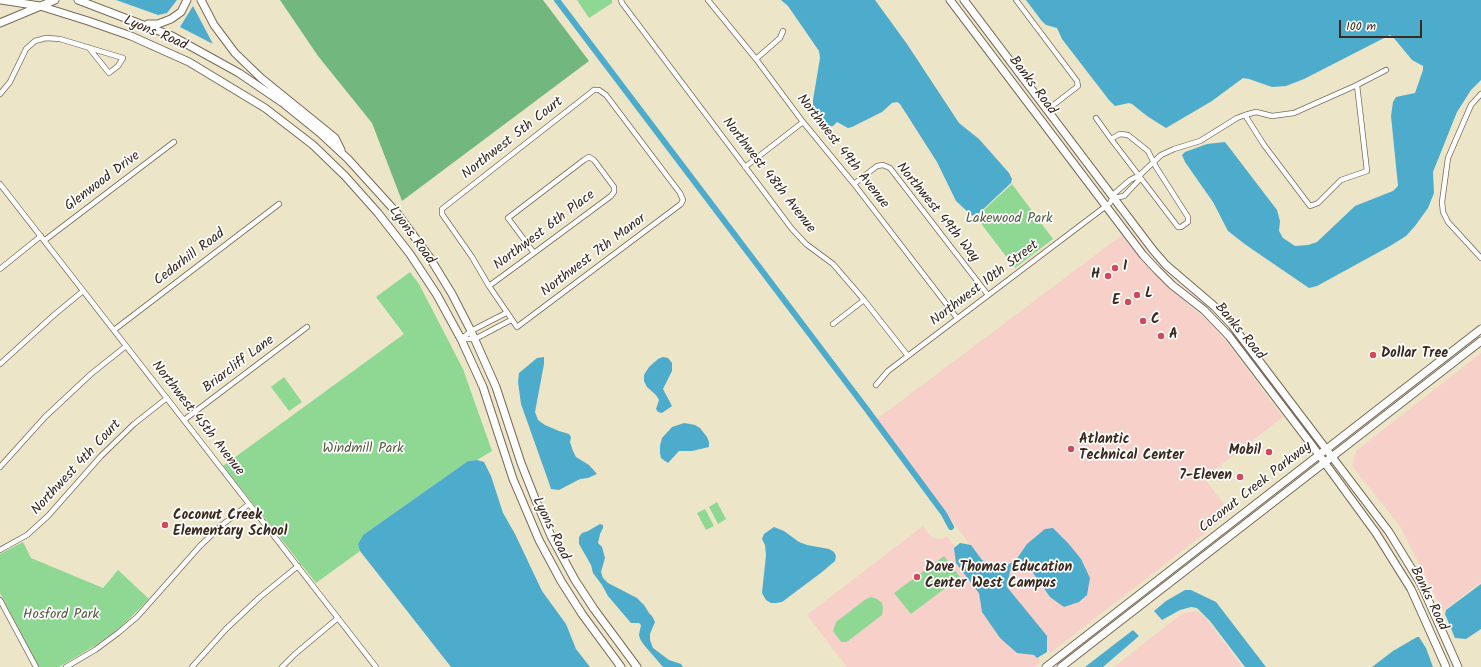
<!DOCTYPE html>
<html>
<head>
<meta charset="utf-8">
<style>
  body { margin:0 }
  #map { position:relative; width:1481px; height:667px; overflow:hidden; background:#ede5c8; font-family:Kalam,sans-serif }
  canvas { display:block }
  .scale { position:absolute; left:1339px; top:20px; width:83px; height:18px; box-sizing:border-box; border:2px solid #3b2a1e; border-top:0; padding-left:5px; font-size:12px; line-height:14px; white-space:nowrap; color:#3b2a1e; -webkit-text-stroke:3px #fff; paint-order:stroke }
</style>
</head>
<body>
<div id="map">
<canvas width="1481" height="667"></canvas>
<div class="scale">100 m</div>
</div>
<script>
const ctx = document.querySelector('canvas').getContext('2d');
ctx.lineJoin = 'round';
function fill(path, color) { ctx.fillStyle = color; ctx.fill(path, 'evenodd'); }
const toPath = rows => new Path2D(rows.map(r => 'M' + r).join(''));
function trace(path, color, width, dash) { ctx.strokeStyle = color; ctx.lineWidth = width; ctx.lineCap = dash ? 'butt' : 'round'; ctx.setLineDash(dash || []); ctx.stroke(path); }
function write(font, color, halo, rows, align = 'center') {
  ctx.font = font + ' Kalam,sans-serif'; ctx.lineWidth = 3.5; ctx.setLineDash([]); ctx.textBaseline = 'middle'; ctx.strokeStyle = halo; ctx.fillStyle = color; for (const [text, x, y, turn = 0] of rows) {
    ctx.save(); ctx.translate(x, y); ctx.rotate((+turn || 0) * Math.PI / 180); ctx.textAlign = isNaN(turn) ? turn : align; if (halo) ctx.strokeText(text, 0, 0); ctx.fillText(text, 0, 0); ctx.restore();
  }
}
const built = toPath([
  [1122,235,1142,261,1161,281,1208,321,1228,344,1283,417,1204,478,1231,513,1050,653,877,419],
  [1481,353,1481,582,1443,611,1400,526,1352,466,1356,451],
  [923,526,929,535,934,538,941,539,947,536,1041,662,1034,667,847,667,807,615],
  [1197,611,1206,618,1242,667,1114,667,1180,615,1189,612]
]);
const green = toPath([
  [577,0,612,0,612,3,589,18],
  [1012,184,1053,239,1015,268,976,217],
  [410,272,419,284,463,369,492,451,477,460,468,461,363,535,358,544,360,551,316,583,223,466,404,334,376,297],
  [284,377,302,402,289,411,271,387],
  [717,502,726,519,718,524,709,507],
  [705,509,714,526,706,530,697,513],
  [23,542,31,558,103,588,118,570,149,599,121,627,96,645,59,667,39,667,0,593,0,554],
  [944,556,960,577,911,614,894,593],
  [871,597,877,599,882,603,883,609,882,615,848,641,846,642,841,642,833,631,836,622,866,599]
]);
const forest = toPath([
  [280,0,543,0,589,61,402,201,372,123,318,56]
]);
const water = toPath([
  [116,0,177,0,167,13,158,15],
  [781,0,875,0,907,44,959,123,979,139,1009,173,1012,179,1011,183,977,215,973,216,969,213,956,201,937,162,900,104,897,102,892,103,882,112,852,127,848,128,837,122,833,126,827,127,821,124,813,113,813,100,820,58,819,51,788,6],
  [1026,0,1481,0,1481,80,1471,90,1457,112,1433,172,1434,193,1428,208,1415,226,1406,236,1390,246,1317,286,1309,288,1246,245,1228,231,1213,202,1185,162,1182,155,1185,152,1207,144,1225,142,1277,210,1280,221,1279,231,1283,238,1295,246,1308,245,1317,242,1355,206,1393,191,1398,186,1391,116,1393,102,1396,97,1415,93,1423,70,1423,66,1412,60,1393,37,1390,35,1304,79,1286,86,1272,87,1249,79,1243,78,1212,101,1166,128,1147,116,1132,104,1129,103,1115,106,1109,100,1062,39,1057,28,1046,25,1041,20],
  [193,6,213,44,180,27],
  [544,357,544,364,535,412,538,420,545,425,559,431,569,434,571,437,570,442,573,451,576,457,589,465,597,474,588,478,580,479,559,490,551,489,548,480,521,404,518,382,519,373,537,358],
  [663,357,668,358,672,363,672,371,663,389,672,406,662,413,658,412,656,409,659,400,656,395,647,387,644,381,644,375,649,367,658,359],
  [684,423,695,425,700,428,707,437,709,442,709,447,692,451,679,451,668,463,665,461,661,458,660,453,660,446,662,438,672,427],
  [477,460,484,462,491,476,503,513,515,534,542,591,566,624,576,649,590,667,451,667,360,551,358,544,363,535,468,461],
  [600,524,603,525,603,528,600,534,598,543,602,547,605,558,601,572,603,578,608,583,637,598,644,605,649,613,652,616,655,622,650,634,650,640,653,648,669,660,681,664,683,667,663,667,644,645,640,639,639,635,641,625,639,623,631,623,608,596,602,585,593,573,591,565,579,544,579,537,582,533,588,531],
  [774,527,784,531,799,542,807,545,829,549,834,552,836,556,835,561,822,572,782,602,776,603,771,603,766,600,762,593,766,555,765,545,762,539,764,534],
  [1053,528,1068,543,1081,559,1090,578,1087,595,1079,602,1064,607,1050,597,1026,563,1010,571,1007,587,1047,636,1047,652,1037,658,1034,655,1017,653,1000,638,982,612,979,593,956,563,954,548,960,543,971,545,982,560,999,570,1016,560,1027,544,1045,529],
  [1481,584,1481,629,1466,639,1455,638,1445,614,1446,610],
  [1185,590,1191,590,1216,602,1266,667,1245,667,1210,621,1197,608,1191,607,1180,610,1162,620,1154,611,1166,601],
  [1133,630,1139,636,1103,667,1085,667],
  [1417,637,1419,637,1426,648,1433,667,1372,667,1393,651]
]);
const canal = toPath([
  [557,0,865,407,944,514,951,527]
]);
const street = toPath([
  [621,0,622,3,792,229,806,244,833,264,864,300,908,356],
  [708,0,756,59,803,122,854,184,957,318],
  [1016,0,1077,81,1078,86,1047,110],
  [756,59,780,38,783,31],
  [594,90,599,90,606,95,680,193,683,200,681,204,517,327,489,286,472,257,442,214,442,209,594,90],
  [0,94,10,82,26,49,35,41,46,38,60,39,123,58,118,66,109,73,89,48],
  [1481,94,1471,105,1448,158,1442,202,1443,212,1448,222,1481,258],
  [1245,115,1264,145,1310,206,1318,203,1341,180,1367,171,1357,85,1386,70],
  [1096,118,1111,139,1178,227,1181,227,1188,222,1188,217,1156,167,1148,151,1128,135,1120,134,1111,139],
  [745,167,803,122],
  [0,184,376,667],
  [854,184,877,166,883,165,890,168,988,295],
  [1114,198,1124,196,1139,180,1140,175],
  [45,240,174,142],
  [0,269,41,236],
  [489,286,534,253,611,196,614,192,614,187,594,160,589,157,584,160,508,218,534,253],
  [833,324,864,300],
  [114,330,279,204],
  [461,339,475,339,511,320],
  [461,339,471,331,506,313],
  [0,364,54,315,83,291],
  [876,385,888,371,1110,203,1115,193,1130,180,1140,175,1161,155,1174,149,1200,141,1237,118,1245,115,1256,112,1272,116,1294,113,1357,85],
  [184,420,307,327],
  [0,467,45,417,91,374,126,346],
  [0,550,27,535,48,516,101,456,134,424,167,398],
  [0,600,36,667],
  [66,667,95,650,118,633,137,617,200,546,222,525,249,504],
  [192,667,226,629,260,597,298,566],
  [282,667,295,654,338,618]
]);
const secondary = toPath([
  [950,0,1143,255,1157,270,1172,285,1204,310,1229,336,1311,444,1376,533,1411,589,1446,667],
  [964,0,1153,250,1166,265,1214,306,1232,325,1389,532,1421,584,1458,667],
  [1046,667,1481,329],
  [1061,667,1481,341]
]);
const primary = toPath([
  [1,0,40,6,88,21,131,36,189,62,265,108,313,145,345,176,378,213,410,254,437,295,461,339,483,387,513,479,539,540,561,581,582,614,621,667],
  [78,0,172,36,239,73,283,103,320,133,348,159,397,213,430,258,452,294,471,331,496,387,521,463,536,501,551,536,575,580,594,609,637,667],
  [201,0,214,25,235,53,261,78,335,138,341,150],
  [0,23,55,0],
  [148,24,158,24,171,19,181,12,187,0]
]);
const markers = [
  [1115,268,4,"#d1495b"],
  [1108,276,4,"#d1495b"],
  [1137,295,4,"#d1495b"],
  [1128,302,4,"#d1495b"],
  [1143,321,4,"#d1495b"],
  [1161,336,4,"#d1495b"],
  [1373,355,4,"#d1495b"],
  [1071,449,4,"#d1495b"],
  [1269,452,4,"#d1495b"],
  [1240,477,4,"#d1495b"],
  [165,525,4,"#d1495b"],
  [917,577,4,"#d1495b"]
];
const streetNames = [
  ["Lyons Road",155,34,23],
  ["Banks Road",1032,86,53],
  ["Northwest 5th Court",513,139,-38],
  ["Northwest 49th Avenue",842,152,52],
  ["Northwest 48th Avenue",768,176,52],
  ["Glenwood Drive",103,182,-37],
  ["Northwest 49th Way",937,213,51],
  ["Northwest 6th Place",545,231,-37],
  ["Lyons Road",411,236,54],
  ["Northwest 7th Manor",594,256,-37],
  ["Cedarhill Road",190,258,-37],
  ["Northwest 10th Street",985,284,-37],
  ["Banks Road",1239,332,50],
  ["Briarcliff Lane",239,365,-37],
  ["Northwest 45th Avenue",197,419,52],
  ["Northwest 4th Court",77,468,-47],
  ["Coconut Creek Parkway",1256,488,-38],
  ["Lyons Road",550,529,64],
  ["Banks Road",1428,599,64]
];
const parkNames = [
  ["Lakewood Park",1009,220],
  ["Windmill Park",363,450],
  ["Hosford Park",61,616]
];
const poiNames = [
  ["I",1123,268],
  ["H",1100,276,"right"],
  ["L",1145,295],
  ["E",1120,302,"right"],
  ["C",1151,321],
  ["A",1169,336],
  ["Dollar Tree",1381,355],
  ["Atlantic",1079,441],
  ["Technical Center",1079,457],
  ["Mobil",1261,452,"right"],
  ["7-Eleven",1232,477,"right"],
  ["Coconut Creek",173,517],
  ["Elementary School",173,533],
  ["Dave Thomas Education",925,569],
  ["Center West Campus",925,585]
];
fill(built, '#f7d0c9');
fill(green, '#8ed894');
fill(forest, '#72b87e');
fill(water, '#4dabcc');
trace(canal, '#4dabcc', 6);
trace(street, '#796b5a', 6);
trace(secondary, '#796b5a', 9);
trace(primary, '#796b5a', 9);
trace(street, '#fff', 4.5);
trace(secondary, '#fff', 7);
trace(primary, '#fff', 7);
for (const [x, y, r, color] of markers) { const dot = new Path2D(); dot.arc(x, y, r, 0, 2 * Math.PI); ctx.fillStyle = color; ctx.fill(dot); trace(dot, '#fff', 1.5); }
write('14px', '#3b2a1e', '#fff', streetNames);
write('14px', '#545e41', '#fff', parkNames);
write('bold 14px', '#3b2a1e', '#fff', poiNames, 'left');
</script>
</body>
</html>
